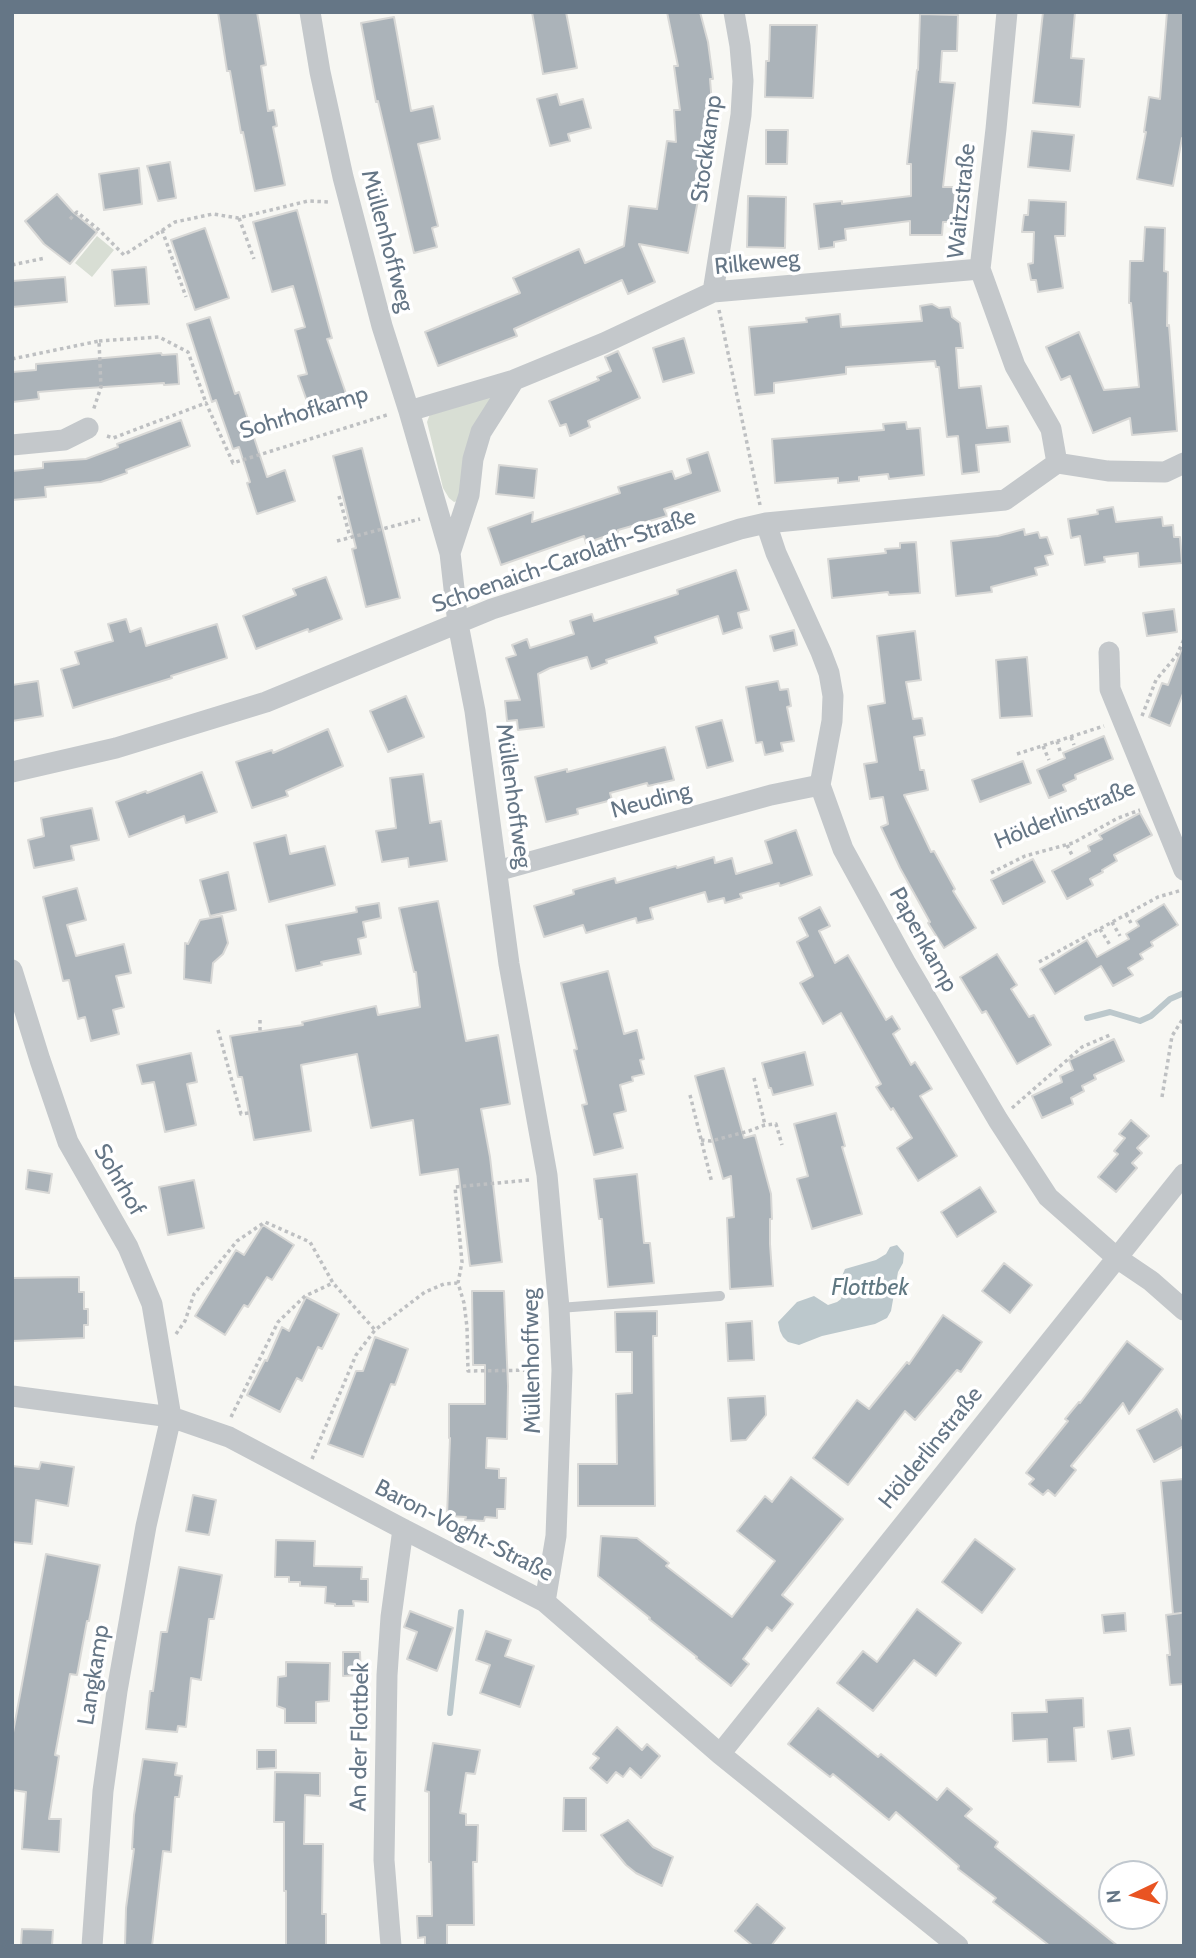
<!DOCTYPE html>
<html>
<head>
<meta charset="utf-8">
<style>
  body { margin:0 }
  #map { position:relative; width:1196px; height:1958px; overflow:hidden; background:#f7f7f3; font-family:Cabin,sans-serif }
  canvas { display:block }
  .frame { position:absolute; inset:0; border:14px solid #657686; pointer-events:none }
  .north { position:absolute; left:1098px; top:1860px; width:70px; height:70px; box-sizing:border-box; background:#fff; border:2px solid #c1c8cf; border-radius:50%; rotate:265deg; font-size:19px; font-weight:700; line-height:28px; text-align:center; color:#657686 }
  .north::after { content:''; display:block; margin:auto; width:24px; height:32px; background:#e95422; clip-path:polygon(50% 0,100% 100%,50% 72%,0 100%) }
</style>
</head>
<body>
<div id="map">
<canvas width="1196" height="1958"></canvas>
<div class="frame"></div>
<div class="north">N</div>
</div>
<script>
const ctx = document.querySelector('canvas').getContext('2d');
ctx.lineJoin = 'round';
function fill(path, color) { ctx.fillStyle = color; ctx.fill(path, 'evenodd'); }
const toPath = rows => new Path2D(rows.map(r => 'M' + r).join(''));
function trace(path, color, width, dash) { ctx.strokeStyle = color; ctx.lineWidth = width; ctx.lineCap = dash ? 'butt' : 'round'; ctx.setLineDash(dash || []); ctx.stroke(path); }
function write(font, color, halo, rows, align = 'center') {
  ctx.font = font + ' Cabin,sans-serif'; ctx.lineWidth = 7; ctx.setLineDash([]); ctx.textBaseline = 'middle'; ctx.strokeStyle = halo; ctx.fillStyle = color; for (const [text, x, y, turn = 0] of rows) {
    ctx.save(); ctx.translate(x, y); ctx.rotate((+turn || 0) * Math.PI / 180); ctx.textAlign = isNaN(turn) ? turn : align; if (halo) ctx.strokeText(text, 0, 0); ctx.fillText(text, 0, 0); ctx.restore();
  }
}
const green = toPath([
  [97,236,114,250,92,277,75,263],
  [488,397,491,398,461,500,454,502,449,498,443,488,427,422,430,414]
]);
const water = toPath([
  [897,1245,904,1253,903,1263,898,1272,891,1311,887,1318,875,1324,822,1336,799,1345,788,1342,783,1337,780,1331,778,1322,797,1302,814,1296,828,1305,837,1302,841,1299,843,1292,842,1276,845,1269,876,1260,886,1254,890,1247]
]);
const stream = toPath([
  [1087,1018,1110,1012,1140,1021,1151,1016,1170,999,1184,993],
  [450,1713,461,1612]
]);
const building = toPath([
  [218,12,257,12,266,65,261,66,268,111,274,110,277,126,273,127,285,185,255,191,243,132,241,133,230,71,227,71,218,12],
  [532,12,566,12,577,68,543,74,532,12],
  [667,12,700,12,708,42,713,79,710,79,715,142,706,142,698,200,688,253,639,244,655,282,628,294,622,280,514,329,517,336,438,366,425,332,520,293,513,278,579,249,585,263,624,246,629,206,657,209,667,141,676,142,674,110,680,110,674,66,678,66,667,12],
  [1043,12,1075,12,1071,58,1084,59,1080,107,1033,103,1043,12],
  [1167,12,1184,12,1184,138,1182,138,1173,186,1137,179,1146,132,1144,132,1149,97,1160,99,1167,12],
  [920,14,958,15,957,51,942,51,940,82,955,83,943,187,955,187,954,222,943,222,942,235,910,235,910,221,845,229,846,240,834,242,834,247,819,249,814,204,842,201,842,204,911,196,911,164,907,164,917,70,918,70,920,14],
  [394,17,411,111,433,106,440,139,418,144,438,226,432,228,437,247,414,253,378,101,376,102,361,23,394,17],
  [770,25,817,25,813,98,765,97,766,61,769,61,770,25],
  [557,94,560,105,583,99,591,128,568,134,570,141,550,146,537,99,557,94],
  [766,130,788,130,787,164,766,164,766,130],
  [1032,131,1074,135,1070,171,1028,167,1032,131],
  [170,162,176,198,158,201,147,166,170,162],
  [139,168,142,204,104,210,99,174,139,168],
  [57,194,73,212,97,232,70,264,44,244,25,221,57,194],
  [748,196,786,197,785,248,747,247,748,196],
  [1029,200,1066,202,1065,236,1055,236,1063,288,1038,292,1036,280,1031,280,1028,264,1033,263,1034,232,1022,232,1024,215,1028,215,1029,200],
  [297,210,332,338,327,339,350,405,313,418,298,376,307,374,295,330,305,327,293,286,272,292,253,222,297,210],
  [1145,227,1165,228,1164,271,1168,272,1167,326,1169,325,1177,431,1132,435,1130,418,1093,433,1070,376,1061,380,1046,347,1079,332,1104,390,1139,387,1131,303,1129,303,1130,261,1143,261,1145,227],
  [205,228,229,298,195,310,171,240,205,228],
  [146,267,149,304,115,306,112,270,146,267],
  [65,277,67,302,12,307,12,281,65,277],
  [932,304,939,308,950,307,952,317,960,323,963,348,956,348,959,388,981,386,987,428,1008,426,1010,442,976,445,979,472,962,474,958,436,947,437,939,367,936,367,935,361,846,367,846,374,774,383,774,393,755,395,749,327,807,322,806,318,840,314,841,327,922,321,920,306,932,304],
  [210,317,235,394,239,392,267,477,285,470,295,501,257,514,247,483,250,482,239,447,233,449,216,400,212,402,187,324,210,317],
  [684,338,694,373,663,382,653,348,684,338],
  [618,351,640,398,588,421,590,427,570,436,566,424,560,426,549,401,599,380,597,377,611,371,605,357,618,351],
  [161,353,162,355,177,354,179,384,164,385,164,383,74,389,38,392,39,399,12,402,12,372,36,370,36,364,161,353],
  [181,420,190,446,126,470,127,473,101,482,45,487,46,497,12,500,12,471,43,468,43,462,86,459,118,447,117,444,181,420],
  [906,422,907,429,920,428,924,475,889,479,888,474,859,477,859,481,838,483,838,478,775,483,772,439,884,430,883,424,906,422],
  [362,448,400,598,366,607,352,549,356,548,333,456,362,448],
  [708,452,720,491,664,509,667,516,618,530,618,532,586,543,584,536,501,565,488,528,533,512,532,522,620,493,618,487,672,471,675,479,691,473,687,459,708,452],
  [499,465,537,469,534,498,496,494,499,465],
  [1113,507,1116,522,1162,517,1163,526,1173,525,1174,537,1180,537,1182,563,1139,567,1138,553,1104,557,1105,562,1085,565,1080,536,1071,538,1068,519,1098,514,1097,510,1113,507],
  [1024,529,1025,535,1038,532,1040,538,1047,537,1053,554,1045,556,1048,565,1035,568,1037,575,991,587,992,592,956,596,951,541,998,536,1024,529],
  [916,542,920,593,889,595,888,592,832,598,828,559,886,553,885,549,900,548,900,543,916,542],
  [736,570,749,610,738,613,742,628,723,634,718,616,655,637,657,643,606,660,607,663,591,669,587,657,550,668,538,674,544,727,518,730,517,720,507,721,505,701,520,700,506,658,516,655,512,645,527,639,530,648,562,638,574,634,570,621,592,614,594,621,678,594,677,590,736,570],
  [326,577,342,619,309,632,308,629,256,649,243,616,296,595,293,589,326,577],
  [1174,609,1177,632,1147,636,1143,613,1174,609],
  [126,619,130,632,141,628,146,646,217,624,227,658,171,676,172,678,73,708,61,669,79,664,75,652,113,641,108,624,126,619],
  [794,630,797,645,774,651,770,636,794,630],
  [915,631,921,680,906,682,913,719,922,718,925,735,914,737,920,770,924,770,928,790,904,795,931,852,934,851,955,889,953,891,976,928,944,948,928,923,930,922,900,868,881,827,888,824,883,797,870,799,864,764,877,762,868,706,885,703,877,636,915,631],
  [1182,648,1184,648,1184,691,1170,726,1149,717,1162,683,1168,685,1182,648],
  [1027,657,1032,716,1000,718,996,660,1027,657],
  [38,681,43,716,12,721,12,685,38,681],
  [778,681,780,690,788,689,791,706,787,707,794,741,781,743,783,751,765,755,762,742,756,743,746,687,778,681],
  [406,696,424,737,388,752,370,711,406,696],
  [722,720,733,761,707,768,696,727,722,720],
  [328,729,343,766,286,791,288,796,252,808,236,762,272,750,273,753,328,729],
  [1104,736,1113,759,1075,775,1076,779,1063,785,1066,791,1049,798,1037,770,1065,758,1063,753,1104,736],
  [665,747,674,780,648,786,647,783,610,793,612,800,577,809,578,814,546,822,535,777,567,769,567,772,665,747],
  [1023,761,1031,783,980,802,972,780,1023,761],
  [202,772,217,812,186,823,184,816,129,837,116,802,146,791,147,793,202,772],
  [423,774,430,823,441,821,447,861,409,867,408,858,382,862,376,831,396,828,390,778,423,774],
  [92,808,99,840,71,846,74,860,34,868,28,840,44,836,41,818,92,808],
  [1140,813,1152,835,1114,855,1117,861,1102,870,1103,872,1090,879,1093,885,1067,899,1052,871,1090,851,1088,846,1102,839,1099,835,1140,813],
  [796,830,812,875,780,886,779,883,740,894,742,898,725,903,724,898,708,902,705,892,650,908,653,919,637,923,636,918,586,933,583,925,544,937,534,906,574,894,573,890,615,878,616,883,676,866,677,868,714,857,715,863,732,858,736,874,772,863,765,841,796,830],
  [286,835,290,854,325,846,335,885,269,902,254,843,286,835],
  [1033,859,1045,882,1003,904,991,880,1033,859],
  [228,872,236,910,210,916,200,880,228,872],
  [77,888,86,920,67,925,76,956,124,944,131,973,116,976,124,1007,113,1010,119,1034,91,1041,85,1017,78,1019,69,980,63,981,43,897,77,888],
  [438,901,466,1041,498,1035,510,1104,481,1109,490,1157,502,1262,470,1266,458,1169,420,1175,413,1120,371,1128,357,1054,301,1065,311,1131,254,1140,242,1077,238,1077,230,1036,303,1025,302,1022,376,1006,378,1015,420,1007,416,972,414,972,399,908,438,901],
  [379,903,381,918,363,922,366,937,358,939,361,954,321,962,322,965,296,971,286,925,357,912,356,907,379,903],
  [1164,904,1178,925,1151,942,1153,946,1140,954,1143,959,1128,968,1133,975,1113,986,1101,966,1055,994,1040,969,1087,940,1097,957,1129,939,1126,934,1139,926,1136,921,1164,904],
  [820,907,830,926,819,931,835,963,848,955,886,1020,892,1016,900,1029,893,1034,911,1065,915,1062,932,1089,920,1096,957,1156,918,1181,897,1148,912,1138,893,1108,891,1110,876,1087,881,1084,841,1013,823,1024,800,983,813,976,797,942,808,936,799,918,820,907],
  [222,916,228,943,223,954,213,963,211,983,184,979,185,943,188,944,200,920,222,916],
  [997,954,1017,985,1011,989,1029,1017,1034,1015,1051,1045,1017,1064,986,1011,982,1013,960,977,997,954],
  [608,971,624,1034,637,1030,644,1059,640,1060,644,1074,632,1077,633,1081,620,1085,626,1111,614,1114,623,1148,594,1155,582,1105,587,1104,574,1050,577,1049,561,983,608,971],
  [1114,1039,1124,1061,1094,1075,1096,1079,1082,1086,1084,1091,1071,1098,1073,1104,1042,1118,1032,1096,1062,1082,1060,1076,1073,1070,1069,1060,1114,1039],
  [805,1052,813,1085,773,1095,771,1088,769,1088,762,1063,805,1052],
  [191,1053,197,1082,187,1084,196,1125,165,1132,154,1082,142,1084,137,1065,191,1053],
  [724,1068,744,1138,755,1135,771,1194,772,1219,770,1219,770,1244,773,1286,730,1289,727,1218,734,1217,731,1176,723,1179,695,1076,724,1068],
  [836,1113,845,1146,842,1147,862,1214,812,1229,797,1179,808,1176,794,1124,836,1113],
  [1131,1120,1149,1136,1137,1148,1142,1153,1132,1163,1137,1168,1116,1192,1098,1177,1118,1154,1114,1151,1125,1138,1119,1134,1131,1120],
  [28,1170,52,1174,49,1193,26,1189,28,1170],
  [637,1174,644,1243,650,1243,654,1283,608,1287,602,1219,599,1219,594,1179,637,1174],
  [194,1180,204,1228,168,1235,159,1187,194,1180],
  [980,1187,996,1212,957,1237,941,1212,980,1187],
  [263,1225,294,1245,272,1280,267,1277,248,1307,244,1305,225,1335,195,1316,236,1250,244,1255,263,1225],
  [1004,1263,1032,1285,1010,1313,982,1291,1004,1263],
  [79,1277,79,1292,84,1292,84,1309,88,1309,88,1325,84,1325,84,1338,12,1341,12,1278,79,1277],
  [472,1291,504,1291,508,1386,507,1439,487,1438,486,1468,499,1469,499,1478,506,1478,505,1509,497,1509,497,1518,485,1517,484,1521,465,1520,466,1517,447,1516,450,1438,449,1438,449,1404,485,1404,485,1365,473,1365,472,1291],
  [306,1297,339,1314,322,1349,318,1347,302,1381,297,1378,280,1412,247,1395,265,1360,267,1361,282,1327,289,1331,306,1297],
  [657,1311,657,1336,653,1336,655,1506,578,1506,578,1464,617,1464,616,1394,632,1393,632,1352,616,1352,615,1312,657,1311],
  [943,1315,982,1342,961,1372,957,1370,915,1420,905,1411,848,1485,813,1458,857,1400,869,1409,907,1362,909,1364,943,1315],
  [752,1321,754,1360,728,1361,726,1323,752,1321],
  [375,1337,408,1349,395,1385,391,1384,363,1457,328,1444,356,1371,363,1371,375,1337],
  [1127,1341,1163,1369,1129,1414,1123,1403,1071,1466,1076,1470,1055,1496,1048,1490,1043,1495,1029,1484,1034,1479,1026,1473,1068,1421,1065,1419,1079,1402,1080,1403,1127,1341],
  [765,1396,766,1415,746,1440,731,1441,728,1398,765,1396],
  [1177,1409,1184,1422,1184,1446,1154,1462,1137,1430,1177,1409],
  [41,1462,74,1467,68,1506,36,1500,32,1544,12,1542,12,1466,39,1469,41,1462],
  [791,1477,843,1519,782,1595,793,1604,772,1631,767,1627,743,1659,749,1664,731,1686,696,1658,697,1657,649,1619,650,1618,598,1576,601,1536,637,1538,669,1563,666,1566,732,1617,775,1561,737,1531,765,1496,772,1502,791,1477],
  [1184,1479,1184,1684,1170,1685,1167,1655,1170,1655,1166,1615,1181,1613,1173,1614,1161,1481,1184,1479],
  [193,1495,216,1500,209,1535,186,1531,193,1495],
  [975,1539,1015,1569,982,1613,942,1582,975,1539],
  [276,1540,315,1541,314,1566,362,1567,361,1579,368,1579,368,1602,353,1601,354,1606,335,1606,335,1604,325,1603,326,1587,300,1586,300,1582,289,1582,289,1577,275,1577,276,1540],
  [46,1554,100,1565,89,1621,87,1621,77,1675,70,1674,55,1755,59,1756,49,1819,61,1819,59,1852,22,1849,26,1792,12,1790,12,1738,46,1554],
  [179,1567,222,1575,214,1619,209,1619,201,1680,191,1678,186,1727,178,1726,177,1732,146,1729,150,1691,153,1691,161,1632,167,1632,179,1567],
  [917,1609,961,1643,936,1676,914,1660,873,1711,837,1683,863,1651,877,1662,917,1609],
  [410,1611,453,1628,437,1671,407,1659,417,1632,404,1627,410,1611],
  [1125,1613,1126,1631,1104,1633,1102,1615,1125,1613],
  [486,1631,511,1640,505,1656,534,1666,520,1707,480,1693,490,1665,476,1660,486,1631],
  [343,1652,360,1652,361,1675,343,1676,343,1652],
  [286,1662,330,1663,329,1701,316,1702,316,1723,285,1723,285,1709,277,1706,278,1677,286,1676,286,1662],
  [1083,1698,1084,1727,1074,1728,1076,1761,1048,1762,1047,1739,1013,1741,1012,1713,1047,1712,1046,1700,1083,1698],
  [818,1708,878,1757,881,1754,937,1800,947,1788,972,1809,965,1816,998,1842,995,1847,1118,1946,1050,1946,993,1902,996,1898,958,1869,959,1866,896,1812,889,1820,833,1774,830,1777,788,1744,818,1708],
  [617,1727,642,1750,647,1744,660,1756,641,1778,630,1768,623,1777,616,1772,607,1783,590,1768,599,1758,593,1754,617,1727],
  [1130,1728,1134,1755,1112,1759,1108,1731,1130,1728],
  [433,1743,480,1750,475,1774,466,1773,460,1813,466,1814,466,1825,478,1825,477,1862,473,1862,474,1925,447,1925,447,1946,425,1946,425,1937,418,1938,417,1916,432,1916,431,1862,429,1862,429,1792,425,1791,433,1743],
  [257,1750,276,1750,276,1768,257,1769,257,1750],
  [143,1759,177,1763,175,1775,182,1776,179,1797,175,1797,171,1852,163,1851,152,1946,125,1946,126,1908,134,1849,132,1849,134,1815,143,1759],
  [275,1772,320,1773,320,1796,305,1795,304,1844,323,1844,322,1914,326,1914,326,1946,286,1946,286,1891,284,1891,284,1822,274,1822,275,1772],
  [564,1798,586,1798,586,1831,563,1831,564,1798],
  [628,1820,653,1847,673,1857,662,1886,636,1873,626,1865,601,1835,628,1820],
  [757,1904,785,1928,771,1946,753,1946,735,1931,757,1904],
  [22,1929,53,1930,52,1946,21,1946,22,1929]
]);
const path = toPath([
  [239,218,254,259],
  [70,219,77,212,99,230,124,255,175,222,213,214,238,218,308,201,329,202],
  [162,230,186,297],
  [12,265,45,258],
  [719,310,760,505],
  [99,341,159,337,188,352,206,403],
  [12,359,99,341,101,387,93,411],
  [107,436,113,438,206,403,233,463,390,414],
  [339,496,350,537],
  [337,541,420,519],
  [1142,716,1156,680,1177,655,1184,639],
  [1071,737,1074,745],
  [1057,741,1060,751],
  [1043,746,1049,760],
  [1017,754,1104,726],
  [1067,845,1072,855],
  [991,873,1025,856,1073,843,1118,818,1140,810],
  [1126,914,1131,923],
  [1112,922,1120,936],
  [1100,929,1110,945],
  [1039,962,1158,897,1182,890],
  [260,1020,260,1032],
  [218,1030,241,1114,249,1113],
  [754,1078,765,1125],
  [690,1095,712,1183],
  [1162,1097,1172,1036,1184,1017],
  [1012,1108,1082,1047,1110,1035],
  [701,1140,711,1141,749,1131,765,1125,776,1124,782,1145],
  [529,1180,455,1187,462,1262,458,1283,464,1303,467,1327,468,1371,542,1370],
  [176,1334,185,1321,194,1294,237,1241,265,1222,310,1242,333,1283,375,1330],
  [231,1417,278,1322,305,1296,333,1283],
  [312,1459,356,1355,375,1330,425,1292,444,1284,457,1283]
]);
const lane = toPath([
  [559,1308,720,1296]
]);
const street = toPath([
  [310,12,320,72,343,177,382,326,409,411,450,553,458,624,475,711,509,964,547,1175,559,1308,562,1370,556,1536,545,1602],
  [1007,12,996,129,980,269,1015,366,1051,429,1057,463],
  [713,292,741,115,743,81,740,46,734,12],
  [409,411,514,380,604,343,713,292,980,269],
  [12,445,64,440,88,428],
  [1057,463,1108,471,1165,472,1184,463],
  [766,523,776,553,821,652,829,673,833,696,832,721,820,785,843,849,905,962,998,1120,1048,1197,1117,1258,1151,1281,1184,1310],
  [450,553,469,495,473,459,481,432,514,380],
  [1109,652,1110,689,1184,870],
  [12,772,116,748,266,702,492,609,740,529,766,523,1005,500,1057,463],
  [497,871,771,795,820,785],
  [12,970,40,1060,68,1142,128,1247,152,1304,171,1417,146,1526,117,1691,103,1791,92,1946],
  [12,1396,171,1417,229,1437,403,1529,545,1602,720,1754,958,1946],
  [720,1754,1184,1174],
  [391,1946,384,1860,387,1675,391,1617,403,1529]
]);
const streetNames = [
  ["Stockkamp",707,149,-82],
  ["Waitzstraße",962,201,-84],
  ["Müllenhoffweg",387,241,75],
  ["Rilkeweg",757,263,-6],
  ["Sohrhofkamp",304,413,-17],
  ["Schoenaich-Carolath-Straße",564,561,-19],
  ["Müllenhoffweg",513,796,82],
  ["Neuding",651,801,-15],
  ["Hölderlinstraße",1065,815,-22],
  ["Papenkamp",923,940,61],
  ["Sohrhof",119,1180,60],
  ["Müllenhoffweg",532,1361,-91],
  ["Hölderlinstraße",931,1448,-51],
  ["Baron-Voght-Straße",464,1531,27],
  ["Langkamp",94,1675,-81],
  ["An der Flottbek",360,1737,-89]
];
const waterNames = [
  ["Flottbek",870,1288]
];
fill(green, '#d8ded4');
fill(water, '#bcc8cc');
trace(stream, '#bcc8cc', 6);
fill(building, '#abb3b9');
trace(building, '#d8d8d6', 2);
trace(path, '#bec0c2', 3.5, [3.5, 3.5]);
trace(lane, '#c4c8cb', 10);
trace(street, '#c4c8cb', 21);
write('23px', '#657686', '#fff', streetNames);
write('italic 24px', '#607882', '#fff', waterNames);
</script>
</body>
</html>
